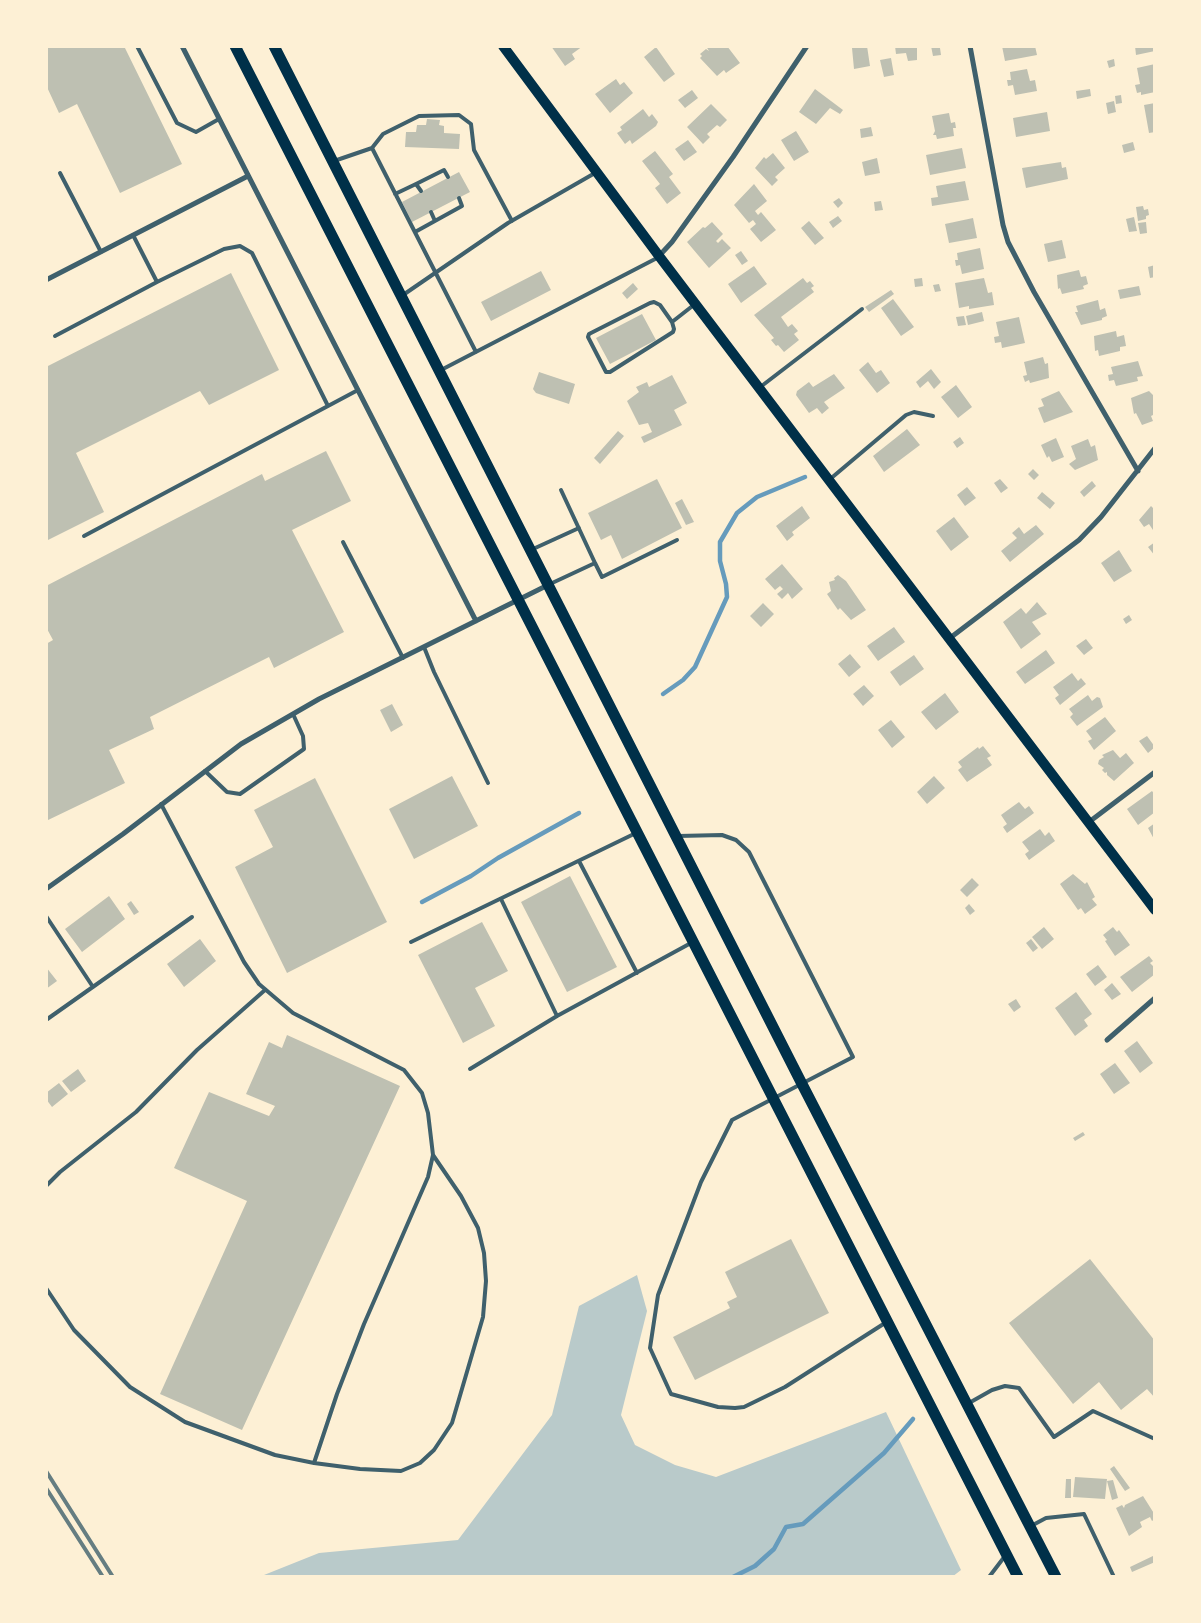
<!DOCTYPE html>
<html>
<head>
<meta charset="utf-8">
<style>
  body { margin:0 }
  #map { position:relative; width:1201px; height:1623px; overflow:hidden; background:#fdf0d5; font-family:"Sofia Sans Condensed",sans-serif }
  canvas { display:block }
  .frame { position:absolute; inset:0; border:48px solid #fdf0d5; pointer-events:none }
</style>
</head>
<body>
<div id="map">
<canvas width="1201" height="1623"></canvas>
<div class="frame"></div>
</div>
<script>
const ctx = document.querySelector('canvas').getContext('2d');
ctx.lineJoin = 'round';
function fill(path, color) { ctx.fillStyle = color; ctx.fill(path, 'evenodd'); }
const toPath = rows => new Path2D(rows.map(r => 'M' + r).join(''));
function trace(path, color, width, dash) { ctx.strokeStyle = color; ctx.lineWidth = width; ctx.lineCap = dash ? 'butt' : 'round'; ctx.setLineDash(dash || []); ctx.stroke(path); }
const green = toPath([
  [637,1275,647,1311,621,1415,635,1445,675,1465,716,1477,886,1412,961,1570,952,1577,259,1577,319,1553,458,1540,552,1415,579,1306]
]);
const stream = toPath([
  [663,694,683,680,695,667,727,597,726,584,720,561,720,542,737,513,757,497,805,477],
  [422,902,471,876,498,858,579,813],
  [733,1577,755,1566,774,1549,786,1527,803,1524,884,1453,913,1419]
]);
const building = toPath([
  [46,46,124,46,182,164,120,193,77,104,59,113,46,85],
  [551,46,583,46,572,54,575,59,565,66],
  [706,46,727,46,740,63,726,73,724,70,717,76,700,58,702,56,700,54,706,49,709,51],
  [849,46,867,46,870,66,854,69,852,48],
  [895,46,917,46,917,60,908,61,906,53,896,54],
  [931,46,946,46,946,47,940,48,941,55,933,56],
  [1002,46,1035,46,1037,55,1005,61],
  [1135,46,1155,46,1155,51,1136,55],
  [656,47,675,74,664,82,644,57],
  [891,58,894,75,884,77,880,60],
  [1114,59,1115,66,1109,68,1107,61],
  [1155,64,1155,92,1141,95,1141,92,1137,93,1135,85,1140,84,1137,68],
  [1027,69,1030,81,1035,80,1037,91,1015,95,1013,85,1008,86,1007,80,1011,80,1010,72],
  [616,79,620,85,624,82,633,93,610,113,595,94],
  [815,89,843,110,840,114,830,108,816,124,799,112],
  [1090,89,1091,96,1077,99,1076,91],
  [692,90,698,98,685,108,678,100],
  [1121,95,1122,103,1116,104,1115,96],
  [1114,101,1116,112,1108,114,1106,103],
  [1155,103,1155,132,1149,133,1144,105],
  [711,104,727,120,720,127,717,125,707,134,710,137,703,144,687,127],
  [643,109,649,117,652,114,658,122,656,126,632,144,630,140,625,144,617,133,622,130,620,127],
  [1047,112,1050,131,1016,137,1013,118],
  [949,113,951,123,955,122,956,128,953,128,954,136,937,139,936,135,933,135,935,131,932,116],
  [427,119,440,120,439,125,444,126,444,133,460,134,459,149,405,147,406,132,416,132,417,125,426,125],
  [871,127,873,136,861,138,860,129],
  [796,131,809,152,794,161,781,140],
  [688,140,697,152,684,161,675,149],
  [1133,142,1135,150,1124,153,1122,145],
  [962,148,966,168,930,175,926,155],
  [655,151,673,174,669,177,681,193,667,204,655,188,660,184,642,161],
  [773,153,785,168,775,177,778,180,772,186,755,168,764,157,766,159],
  [877,158,880,173,865,176,862,162],
  [1061,162,1062,168,1066,167,1068,179,1026,188,1022,168],
  [459,172,470,192,412,222,402,202],
  [965,181,969,200,932,206,931,198,938,197,936,186],
  [754,184,767,201,755,211,758,215,761,212,776,230,761,242,750,229,756,224,753,220,749,223,734,205],
  [839,198,843,203,838,208,833,202],
  [881,201,883,210,875,211,874,202],
  [1143,206,1144,210,1148,209,1149,215,1146,216,1146,219,1138,221,1136,207],
  [838,216,842,221,833,228,829,222],
  [1134,217,1137,231,1129,232,1126,219],
  [973,218,977,238,949,243,945,224],
  [809,221,824,238,815,245,801,228],
  [712,222,723,234,716,241,718,243,722,239,731,248,709,268,687,242,703,227,705,228],
  [1146,222,1147,233,1140,234,1138,223],
  [1062,240,1066,258,1048,262,1044,244],
  [980,248,984,269,962,274,960,265,956,266,955,260,958,260,957,253],
  [741,251,748,261,742,265,735,255],
  [1155,265,1155,277,1150,278,1148,267],
  [754,266,767,284,741,303,728,284],
  [1079,270,1081,277,1086,276,1088,284,1083,286,1084,289,1062,294,1060,288,1058,289,1057,275],
  [541,271,551,290,491,321,481,302],
  [231,273,279,370,209,405,200,391,76,453,104,512,46,541,46,367],
  [803,278,807,283,810,281,814,286,811,288,814,292,781,317,788,327,792,324,798,331,794,334,799,340,784,352,778,345,776,346,771,340,774,338,754,315],
  [922,278,923,286,915,287,914,279],
  [984,278,988,293,992,292,994,305,969,309,969,306,959,308,955,283],
  [633,283,638,289,627,299,622,293],
  [939,284,941,291,935,292,933,285],
  [1139,286,1141,295,1120,299,1118,290],
  [891,290,894,294,869,312,865,307],
  [893,299,914,327,901,336,881,308],
  [1098,300,1100,310,1105,308,1107,316,1102,318,1102,320,1081,325,1075,312,1078,312,1076,306],
  [982,312,984,321,968,325,966,316],
  [642,314,656,340,610,364,596,338],
  [964,316,966,325,958,326,956,317],
  [1019,317,1025,343,1002,348,1001,342,995,343,994,337,999,336,996,322],
  [1116,331,1117,337,1124,335,1126,346,1120,347,1120,351,1099,356,1098,350,1095,351,1094,336],
  [1043,357,1045,364,1048,363,1049,378,1030,383,1029,380,1025,382,1023,376,1027,375,1024,362],
  [1138,361,1143,376,1137,377,1138,381,1116,386,1114,380,1109,381,1108,375,1113,374,1111,367],
  [868,362,876,373,881,370,890,383,877,393,859,370],
  [931,369,941,382,934,389,928,381,920,388,916,382],
  [539,372,575,384,569,404,536,393,533,389],
  [834,374,845,388,824,402,829,408,822,414,817,408,809,413,796,395,797,391,809,382,813,387],
  [672,375,687,403,674,410,682,425,644,443,641,437,652,432,648,423,639,425,627,401,639,392,636,387,647,382,649,387],
  [956,385,972,407,958,418,941,397],
  [1059,391,1073,412,1044,423,1038,408,1044,406,1041,399],
  [1149,391,1155,397,1153,400,1155,414,1151,416,1153,421,1142,425,1136,413,1134,414,1131,398],
  [907,429,920,445,884,472,873,456],
  [618,431,624,436,600,464,594,458],
  [960,437,964,443,957,448,953,442],
  [1056,438,1064,457,1052,462,1049,456,1047,458,1041,445],
  [1088,439,1091,447,1095,445,1098,460,1075,470,1069,464,1076,459,1071,446],
  [326,451,351,501,292,530,344,632,274,668,269,657,150,717,154,729,109,750,125,783,46,821,46,644,53,640,46,627,46,586,262,474,265,481],
  [1033,469,1039,475,1034,480,1028,474],
  [657,479,682,528,622,559,611,535,601,540,588,513],
  [1000,479,1008,488,1001,493,994,483],
  [1092,481,1096,486,1084,497,1080,492],
  [967,487,976,498,965,506,957,495],
  [1042,492,1055,503,1050,509,1037,498],
  [682,499,694,522,686,525,675,503],
  [802,506,810,518,792,532,794,535,787,541,776,526],
  [1151,506,1153,508,1155,506,1155,533,1149,524,1144,527,1139,520],
  [954,517,969,537,951,551,936,531],
  [1036,525,1044,534,1010,562,1001,551,1017,538,1012,533,1019,527,1024,534],
  [1155,542,1155,556,1148,547],
  [1119,550,1132,571,1114,582,1101,563],
  [782,564,803,589,792,599,788,593,782,599,777,594,783,589,780,586,775,590,765,579],
  [838,575,846,581,866,610,851,620,840,608,838,610,827,594,831,591,829,582,835,580,834,578],
  [1037,602,1047,614,1032,622,1041,634,1021,649,1003,622,1021,608,1026,614],
  [763,603,774,614,761,627,750,616],
  [1129,615,1132,620,1126,624,1123,619],
  [894,627,905,642,878,661,867,646],
  [1086,639,1093,648,1084,655,1076,646],
  [1046,650,1055,663,1025,684,1016,672],
  [850,654,861,667,849,677,838,664],
  [914,655,924,669,900,686,890,672],
  [1072,673,1078,681,1081,678,1086,684,1060,705,1055,698,1059,695,1053,687],
  [864,685,874,696,863,706,853,694],
  [945,693,959,712,936,730,921,712],
  [1088,695,1092,701,1097,697,1100,698,1103,707,1077,726,1070,717,1073,714,1069,709],
  [392,704,403,725,391,732,380,710],
  [1105,717,1116,731,1094,750,1088,741,1092,739,1086,731],
  [891,720,905,737,892,748,878,730],
  [1147,736,1155,747,1148,753,1139,741],
  [983,746,991,756,987,758,992,765,967,782,958,770,962,767,958,762,978,747,979,749],
  [1113,750,1120,758,1126,753,1134,763,1114,781,1107,775,1107,772,1105,773,1102,770,1104,768,1098,764,1099,760,1104,757,1102,755],
  [452,776,478,826,414,859,389,809],
  [934,776,945,788,927,804,917,792],
  [315,778,387,922,287,973,235,867,273,847,254,810],
  [1152,791,1155,795,1155,812,1138,825,1127,809],
  [1019,802,1025,809,1029,806,1034,813,1007,833,1003,827,1007,824,1001,815],
  [1155,823,1155,841,1148,828],
  [1040,829,1045,836,1049,832,1055,841,1029,860,1025,854,1029,851,1022,842],
  [1073,874,1085,884,1087,882,1095,897,1092,899,1097,905,1085,914,1081,908,1078,910,1060,884],
  [570,876,617,967,567,992,521,902],
  [972,878,979,885,967,897,960,890],
  [109,896,125,919,82,952,65,929],
  [131,901,139,912,134,915,127,904],
  [969,904,975,911,970,915,965,908],
  [482,922,508,971,475,988,495,1026,463,1043,418,955],
  [1044,927,1054,939,1042,949,1032,937],
  [1113,927,1117,932,1119,930,1130,945,1115,956,1105,941,1107,940,1103,935],
  [200,939,216,961,184,987,167,964],
  [1031,939,1038,948,1033,952,1026,943],
  [1149,956,1153,961,1150,963,1155,968,1155,974,1132,992,1120,977],
  [1098,965,1107,977,1095,986,1086,974],
  [46,967,57,981,46,989],
  [1112,983,1121,994,1112,1000,1104,990],
  [1076,992,1092,1014,1084,1020,1088,1026,1075,1036,1055,1008],
  [1016,999,1021,1007,1014,1012,1008,1004],
  [287,1035,400,1086,242,1430,160,1394,247,1201,174,1168,209,1092,269,1116,275,1106,246,1094,269,1042,282,1048],
  [1137,1041,1153,1063,1140,1073,1124,1051],
  [1115,1063,1130,1083,1114,1094,1100,1074],
  [78,1069,86,1081,71,1092,62,1081],
  [59,1083,68,1094,52,1107,46,1099,46,1093],
  [1083,1132,1085,1135,1075,1141,1073,1138],
  [791,1239,829,1313,695,1380,673,1337,730,1308,727,1302,737,1297,725,1272],
  [1090,1259,1155,1341,1155,1398,1147,1389,1121,1410,1099,1382,1073,1404,1009,1323],
  [1114,1466,1130,1488,1125,1491,1110,1469],
  [1075,1477,1107,1479,1105,1499,1073,1497],
  [1066,1479,1071,1479,1071,1498,1065,1498],
  [1113,1480,1118,1498,1112,1500,1107,1481],
  [1143,1496,1155,1515,1155,1519,1152,1521,1150,1517,1140,1522,1142,1527,1129,1536,1116,1508,1122,1505,1124,1508,1125,1505],
  [1155,1555,1155,1562,1132,1572,1130,1567]
]);
const service = toPath([
  [137,46,177,123,196,132,219,119],
  [372,148,476,352],
  [334,161,372,148,383,134,419,116,459,115,471,124,474,150,512,221],
  [60,173,101,252],
  [421,191,416,184,444,170,448,177],
  [395,194,416,184],
  [431,212,435,221],
  [415,232,462,206,459,198],
  [133,235,157,282,224,249,240,246,252,253,328,406],
  [403,295,508,223,595,173],
  [672,322,674,329,673,332,610,372,606,372,588,337,589,334,650,303,654,302,660,305,672,322,695,304],
  [55,336,157,282],
  [441,370,659,257],
  [759,388,862,309],
  [829,480,906,415,914,412,933,416],
  [561,490,595,563],
  [84,536,358,390],
  [343,542,403,658],
  [533,549,579,528],
  [550,584,595,563,602,577,677,540],
  [424,647,434,672,488,783],
  [205,771,227,792,240,794,304,749,303,736,293,714],
  [161,804,244,962,259,984,293,1013,404,1070,422,1093,428,1113,433,1155],
  [678,836,722,835,736,840,749,852,853,1057,732,1120,701,1182,658,1295,650,1348,671,1394,718,1407,735,1408,744,1407,785,1387,885,1323],
  [579,861,637,973],
  [501,899,557,1016],
  [46,916,93,987],
  [411,942,636,833],
  [46,1020,192,917],
  [470,1069,557,1016,691,943],
  [433,1155,461,1196,478,1228,484,1253,486,1281,483,1317,452,1423,434,1450,420,1463,401,1471,360,1469,314,1463,337,1394,364,1324,428,1177,433,1155],
  [46,1186,60,1172,136,1112,197,1050,265,990],
  [46,1288,74,1330,130,1387,185,1422,275,1455,314,1463],
  [969,1403,992,1390,1005,1386,1019,1388,1054,1437,1093,1411,1155,1439],
  [1031,1526,1046,1518,1084,1514,1114,1577],
  [989,1577,1005,1556]
]);
const minor = toPath([
  [182,46,476,621],
  [970,46,1003,225,1008,242,1034,292,1138,471],
  [659,256,672,242,733,157,807,46],
  [46,280,248,176],
  [950,638,1079,540,1101,517,1155,448],
  [1089,822,1155,772],
  [46,889,123,834,241,744,319,699,548,585],
  [1107,1040,1155,998]
]);
const secondary = toPath([
  [503,46,659,256,1155,910]
]);
const trunk = toPath([
  [235,46,1018,1577],
  [274,46,802,1084,1056,1577]
]);
const rail = toPath([
  [46,1471,113,1577],
  [46,1488,103,1577]
]);
fill(green, '#b9caca');
trace(stream, '#669bbc', 4.5);
fill(building, '#bec0b2');
trace(service, '#3f606c', 4);
trace(minor, '#3f606c', 5);
trace(secondary, '#003049', 10);
trace(trunk, '#003049', 11);
trace(rail, '#657d81', 4);
</script>
</body>
</html>
